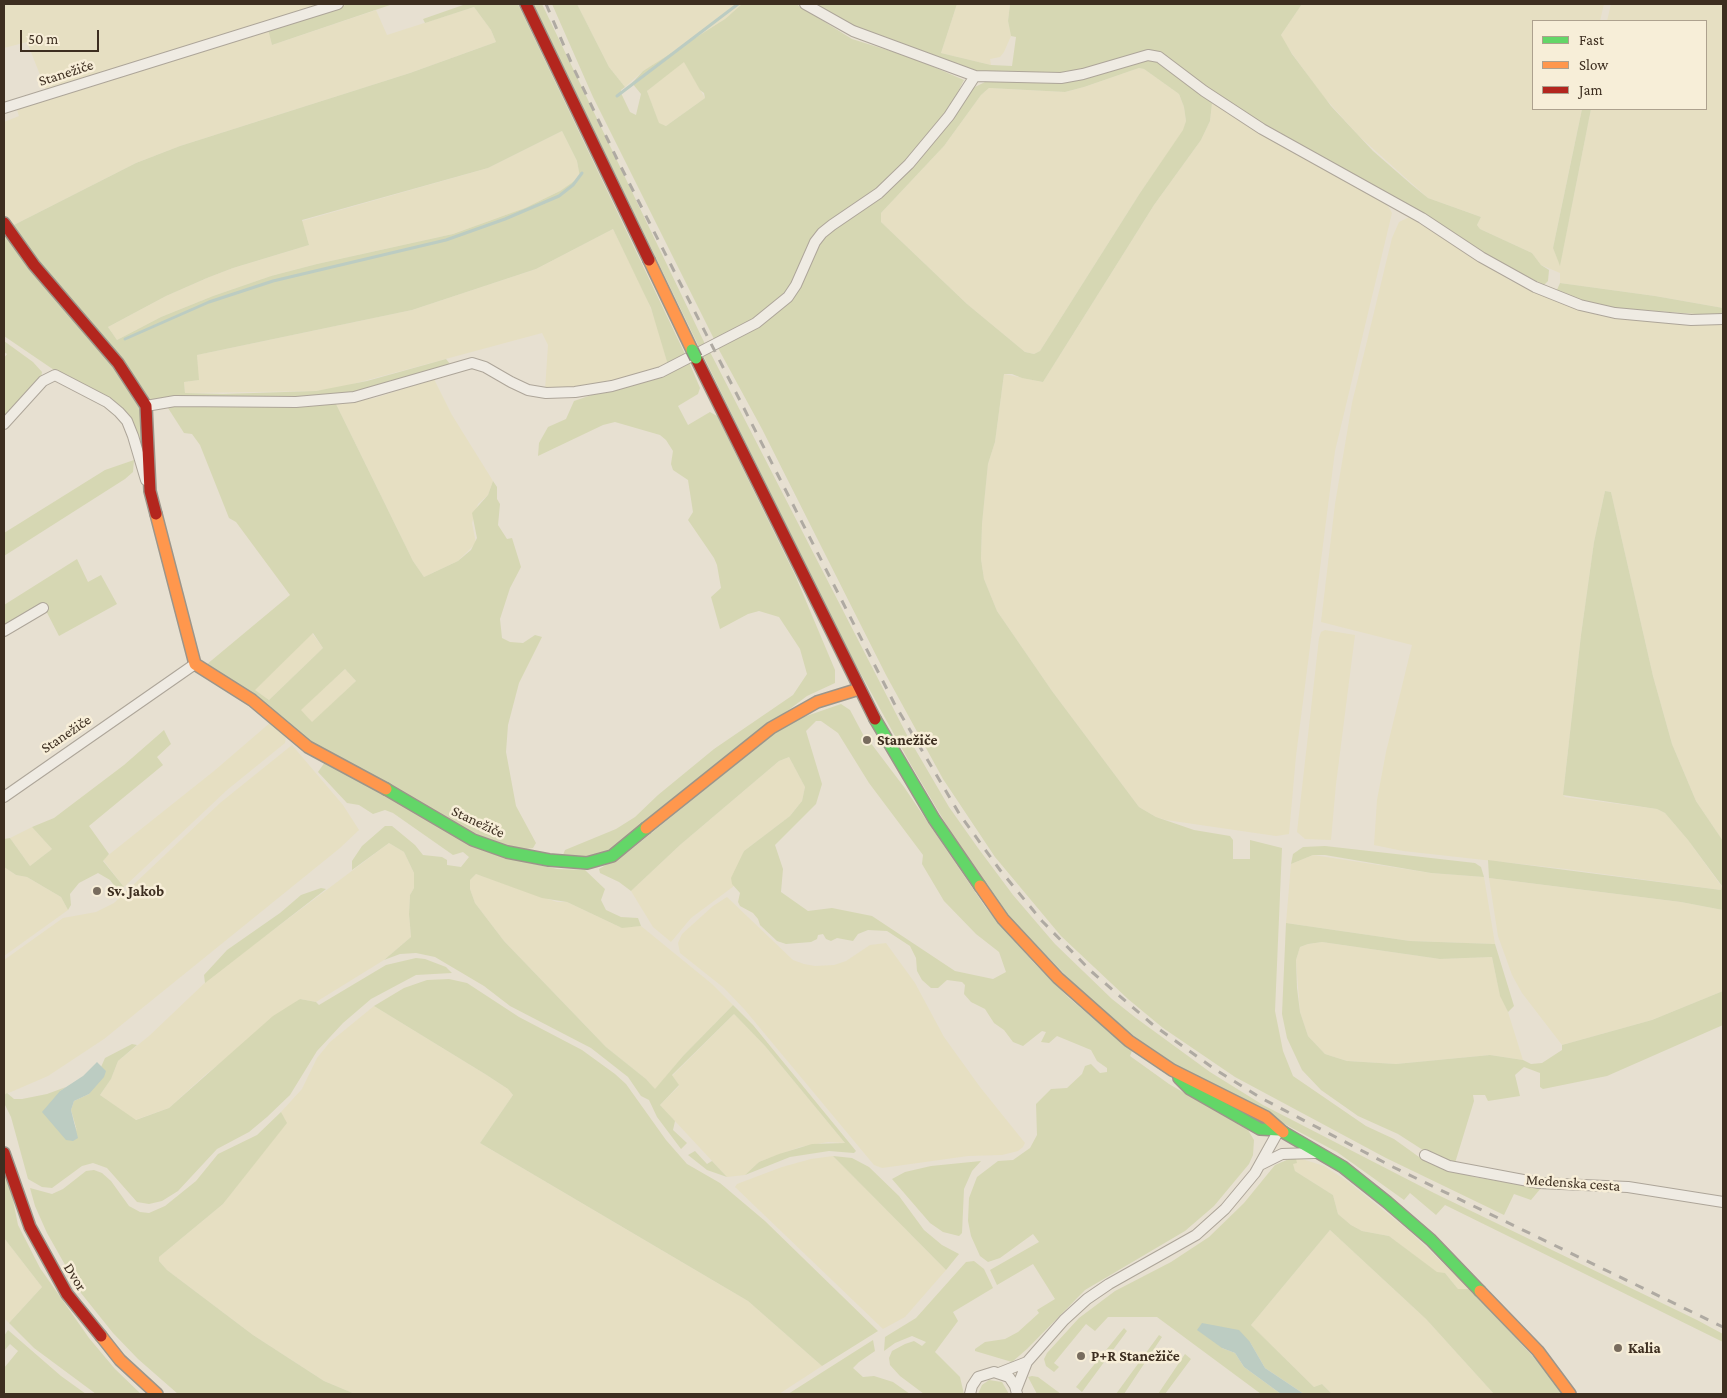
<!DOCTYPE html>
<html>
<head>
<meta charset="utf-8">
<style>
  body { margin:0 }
  #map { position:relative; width:1727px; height:1398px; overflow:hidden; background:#e7e0d1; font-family:"Crimson Pro",serif }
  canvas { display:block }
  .frame { position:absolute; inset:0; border:5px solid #3d2e20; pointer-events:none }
  .legend { position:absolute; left:1532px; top:20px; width:175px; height:90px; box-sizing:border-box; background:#f7eed8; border:1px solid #ada18e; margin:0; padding:6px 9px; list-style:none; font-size:15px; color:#3d2e20 }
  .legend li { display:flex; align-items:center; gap:10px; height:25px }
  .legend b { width:25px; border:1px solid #ada18e }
  .scale { position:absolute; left:20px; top:30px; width:79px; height:22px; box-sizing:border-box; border:2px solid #3d2e20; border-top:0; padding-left:6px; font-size:15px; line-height:18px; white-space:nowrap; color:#3d2e20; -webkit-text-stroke:4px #f7eed8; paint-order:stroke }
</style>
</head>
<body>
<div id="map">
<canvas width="1727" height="1398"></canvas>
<div class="frame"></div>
<ul class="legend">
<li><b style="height:6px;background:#63d668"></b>Fast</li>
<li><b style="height:6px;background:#ff974d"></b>Slow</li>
<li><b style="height:6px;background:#b3261e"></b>Jam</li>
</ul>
<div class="scale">50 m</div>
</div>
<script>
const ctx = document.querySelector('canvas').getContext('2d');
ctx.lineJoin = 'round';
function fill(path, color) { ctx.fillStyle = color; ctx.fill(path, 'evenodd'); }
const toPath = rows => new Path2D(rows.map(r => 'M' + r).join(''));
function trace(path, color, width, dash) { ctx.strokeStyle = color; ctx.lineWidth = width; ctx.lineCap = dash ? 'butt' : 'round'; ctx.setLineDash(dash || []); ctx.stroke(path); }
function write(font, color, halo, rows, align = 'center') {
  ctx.font = font + ' "Crimson Pro",serif'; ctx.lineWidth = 5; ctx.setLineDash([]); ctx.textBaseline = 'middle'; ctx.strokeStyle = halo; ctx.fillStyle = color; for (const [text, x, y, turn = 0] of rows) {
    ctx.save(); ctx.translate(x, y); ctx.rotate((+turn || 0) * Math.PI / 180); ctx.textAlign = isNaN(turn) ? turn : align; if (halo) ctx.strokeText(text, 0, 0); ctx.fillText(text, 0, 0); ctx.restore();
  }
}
const farmland = toPath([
  [4,4,328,4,46,90,27,42,4,48],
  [577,4,742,4,725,19,643,71,625,87,609,67],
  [957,4,1010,4,1008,21,1011,36,1004,52,1000,57,990,59,991,65,941,53],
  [1302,4,1604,4,1600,21,1533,21,1533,109,1582,109,1553,248,1560,265,1591,109,1706,109,1706,21,1607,21,1611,4,1723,4,1723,308,1655,296,1560,283,1560,273,1541,265,1532,253,1480,229,1477,225,1481,217,1428,198,1359,136,1323,96,1283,41,1281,35],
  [474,7,491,30,496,42,410,73,180,146,136,163,10,227,4,218,4,122,19,116,16,107,268,29,272,45,376,10,387,35],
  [684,61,705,98,666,126,659,124,647,91],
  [1139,68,1144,69,1179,94,1184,107,1186,121,1184,130,1140,193,1040,351,1034,354,1025,352,967,304,881,222,881,213,944,146,981,95,989,88,1065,92,1084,87],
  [1212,103,1387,204,1392,213,1335,451,1296,756,1289,834,1276,836,1166,820,1156,817,1139,807,1052,691,997,611,984,579,981,559,982,524,988,464,995,442,1004,374,1043,382,1154,205,1201,140,1210,121],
  [562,131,577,161,580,177,560,191,525,208,453,234,317,264,271,276,213,296,161,317,117,340,108,327,166,296,207,278,233,268,309,245,302,221,488,168],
  [1409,217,1511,281,1573,308,1602,316,1631,320,1681,324,1723,324,1723,841,1696,801,1672,744,1653,676,1611,492,1605,491,1594,542,1581,635,1563,795,1565,797,1657,809,1665,813,1688,840,1722,887,1721,890,1566,869,1403,851,1374,845,1377,800,1386,752,1412,645,1321,622,1335,504,1352,403,1392,238,1399,222],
  [613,229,645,294,657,324,668,365,659,369,595,385,545,390,548,345,542,333,338,388,316,391,185,393,184,382,198,380,197,355,412,310,536,269],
  [434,379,452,415,493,481,488,495,478,504,472,523,476,543,458,561,424,577,413,561,336,404,375,398],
  [1325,630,1355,635,1336,784,1331,840,1305,839,1297,832,1319,638,1321,632],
  [312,633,323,648,269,700,254,690],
  [345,669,356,681,312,723,300,710],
  [271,722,286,736,285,743,227,790,124,887,103,860,106,857,214,771],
  [292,745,343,805,359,830,340,848,104,1039,48,1076,4,1095,4,960,63,918,96,912,114,903,220,803],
  [789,757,805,787,802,801,790,816,744,851,734,886,691,918,671,942,653,927,631,891,680,845,779,761],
  [32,827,52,849,30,866,10,838],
  [389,843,404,852,414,873,414,888,410,895,409,914,411,937,384,960,316,1002,300,999,204,1076,169,1108,135,1120,100,1095,111,1079,118,1061,149,1036,212,976],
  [1313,855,1431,873,1484,877,1495,944,1410,941,1286,923,1291,864],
  [4,867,16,875,27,877,61,897,68,910,4,956],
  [476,874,557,902,567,902,620,927,641,926,712,984,733,1005,683,1056,655,1090,646,1079,606,1047,504,941,475,903,470,889,470,880],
  [1489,878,1681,902,1723,910,1723,991,1652,1020,1562,1045,1522,993,1512,975,1498,936],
  [727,897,793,960,804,964,815,966,834,965,846,961,870,945,886,943,915,983,944,1037,980,1087,1025,1143,1023,1147,1018,1151,1002,1155,968,1156,882,1168,874,1165,745,1010,724,988,680,953,678,943,682,934,713,906],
  [1322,942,1440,959,1492,957,1500,995,1508,1012,1523,1060,1490,1055,1396,1064,1347,1061,1325,1054,1308,1036,1300,1012,1296,960,1300,947,1308,944],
  [374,1006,485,1074,508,1089,513,1095,480,1143,748,1301,822,1366,779,1394,355,1394,324,1381,253,1335,167,1270,159,1261,159,1257,223,1204,286,1123,281,1112,302,1089,317,1058,330,1042],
  [734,1014,765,1046,845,1143,828,1142,800,1147,759,1162,745,1175,727,1177,660,1105,679,1086,672,1076],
  [833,1156,946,1270,905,1317,883,1329,735,1187,737,1184,782,1167,811,1159],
  [1299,1158,1324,1166,1347,1181,1409,1231,1470,1289,1458,1289,1445,1273,1437,1273,1389,1236,1362,1231,1351,1225,1338,1214,1333,1195,1295,1171,1292,1163,1296,1163,1296,1159],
  [1330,1230,1426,1319,1494,1394,1332,1394,1322,1384,1314,1387,1251,1325],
  [4,1238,42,1287,9,1323,4,1318]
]);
const green = toPath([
  [349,4,393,4,272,45,268,29],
  [466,4,518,4,685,354,668,365,651,308,613,229,536,269,412,310,197,355,199,380,184,382,185,393,223,394,316,391,367,381,446,359,450,364,349,394,325,397,152,400,146,397,10,227,136,163,180,146,410,73,496,42,491,30,474,7,425,23,423,19],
  [562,131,577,161,580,177,560,191,525,208,453,234,317,264,271,276,213,296,161,317,117,340,108,327,166,296,207,278,233,268,309,245,302,220,488,168],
  [533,4,542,4,705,344,699,347],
  [552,4,577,4,609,67,625,87,621,90,621,93,630,112,636,115,641,94,632,83,643,71,725,19,742,4,796,4,852,39,913,58,964,80,948,111,908,160,878,191,836,216,789,290,753,320,714,339,593,97],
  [684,62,700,90,704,93,705,98,666,126,659,123,647,91],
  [812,4,957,4,941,53,991,65,1012,66,1016,37,1011,36,1008,21,1010,4,1302,4,1281,35,1292,54,1331,106,1373,151,1412,185,1428,198,1481,217,1477,225,1480,229,1532,253,1541,265,1549,270,1548,281,1544,285,1487,256,1408,205,1229,104,1159,53,1080,71,1033,75,970,71,868,33],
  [1149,60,1158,61,1212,103,1210,121,1201,140,1154,205,1043,382,1022,378,1012,374,1004,374,995,442,988,464,982,524,981,559,984,579,997,611,1052,691,1139,807,1156,817,1194,830,1230,836,1233,840,1233,859,1250,859,1250,840,1282,848,1275,1011,1283,1051,1293,1076,1366,1126,1394,1139,1426,1162,1474,1177,1541,1188,1531,1200,1514,1194,1504,1215,1386,1158,1235,1077,1163,1028,1128,999,1061,936,995,857,943,779,886,675,762,429,718,348,772,317,796,294,820,241,839,224,882,197,908,171,973,88,985,82,1062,82],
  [1139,68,1144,69,1179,94,1184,107,1186,121,1183,130,1140,193,1040,351,1034,354,1025,352,967,304,881,222,881,213,944,146,981,95,989,88,1065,92,1084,87],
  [1582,109,1591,109,1560,266,1553,248],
  [4,234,99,348,139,403,145,467,129,421,4,336],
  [1560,283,1655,296,1723,308,1723,316,1602,307,1556,292],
  [4,341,33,362,42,372,41,378,4,421,4,358,7,354,4,352],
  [710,352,908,737,949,807,978,848,1013,895,1055,944,1112,999,1136,1018,1210,1072,1263,1105,1434,1193,1697,1320,1723,1334,1723,1342,1445,1205,1436,1215,1410,1193,1404,1200,1337,1152,1187,1072,1139,1040,1085,995,1007,915,953,836,911,765,841,638,703,355],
  [689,362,700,388,698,394,678,406,688,425,710,412,717,416,795,575,835,670,835,683,807,696,782,715,613,849,586,859,563,855,565,850,616,829,635,817,658,795,714,749,793,695,807,674,800,649,779,617,759,611,748,614,720,629,711,597,721,588,717,565,714,558,688,520,693,512,688,480,673,470,671,464,673,451,666,440,660,435,615,422,603,425,538,456,539,443,548,427,566,419,574,401],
  [336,404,413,561,424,577,458,561,471,550,477,538,472,513,488,495,493,481,497,487,497,499,500,504,498,525,507,539,512,538,521,567,510,588,500,619,502,638,510,642,523,643,535,635,542,637,519,683,508,725,506,752,516,806,536,843,533,848,519,850,462,829,318,748,206,665,290,595,236,522,229,518,200,445,192,434,184,433,168,408,174,405],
  [313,633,323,648,269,700,255,690],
  [345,669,356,681,312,722,301,710],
  [134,460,133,472,125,479,4,556,4,533,105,470],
  [1605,491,1611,492,1653,676,1672,744,1696,801,1723,841,1723,910,1681,902,1489,878,1488,860,1721,890,1722,886,1688,840,1665,813,1657,809,1563,795,1581,635,1594,542],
  [77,559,88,582,101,575,117,604,59,636,43,605,4,628,4,605],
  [841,704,850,710,867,742,870,742,904,787,986,908,1034,963,1069,998,1132,1051,1130,1056,1169,1084,1248,1130,1254,1140,1253,1155,1249,1164,1214,1206,1185,1231,1085,1290,1027,1349,1012,1362,975,1351,975,1349,985,1342,1005,1339,1018,1332,1039,1313,1037,1310,1055,1299,1033,1264,997,1285,990,1270,1039,1242,1033,1234,1000,1258,988,1262,980,1256,971,1236,968,1221,969,1198,977,1177,998,1161,1013,1160,1030,1148,1037,1135,1036,1104,1051,1089,1067,1088,1082,1074,1085,1066,1091,1064,1100,1073,1107,1072,1107,1068,1097,1061,1091,1050,1057,1036,1049,1043,1041,1042,1046,1032,1042,1031,1023,1046,1013,1042,1004,1030,994,1023,985,1009,971,1002,964,994,965,985,962,982,947,980,938,988,931,988,922,980,917,971,916,958,910,946,887,931,868,930,858,934,853,941,837,938,831,941,826,939,823,934,818,935,817,939,811,942,786,944,777,941,760,925,758,919,753,913,740,906,738,902,740,893,732,884,731,878,744,851,790,816,802,801,805,787,789,757,779,761,680,845,631,891,619,882,600,873,599,869,628,852,776,732,795,720],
  [816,721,821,721,838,733,869,783,923,855,922,864,944,901,976,934,999,952,1006,972,993,979,955,971,872,916,832,908,808,911,781,892,783,869,775,845,816,804,822,784,806,731],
  [164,730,171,744,157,757,163,765,89,826,109,854,103,861,124,887,119,892,110,880,98,873,79,883,70,894,71,905,68,910,61,897,27,877,16,875,4,867,4,839,10,838,30,866,52,849,32,827,54,818,124,765],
  [325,762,521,861,557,869,585,870,605,889,601,900,606,910,621,917,638,918,641,926,622,928,567,902,542,898,476,874,470,880,470,889,475,903,504,941,606,1047,646,1079,655,1089,683,1056,733,1005,753,1025,856,1151,854,1153,829,1151,790,1157,745,1175,759,1162,779,1154,812,1144,845,1143,765,1046,734,1014,672,1075,679,1085,660,1105,675,1121,673,1130,687,1143,681,1149,657,1117,649,1100,641,1096,628,1077,591,1048,510,1006,484,986,435,957,416,953,400,954,384,960,411,937,409,914,410,895,414,888,414,873,404,852,389,843,352,870,352,861,362,846,385,826,392,826,415,845,423,855,442,857,447,860,447,865,461,867,469,857,463,852,453,855,393,813,385,810,373,814,359,805,347,803,318,772],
  [1325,846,1475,863,1481,867,1484,877,1431,873,1325,855,1313,855,1291,864,1293,854,1303,847],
  [321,888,326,889,205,983,204,975,227,950,280,913,301,895],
  [1286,923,1410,941,1495,944,1514,1006,1508,1012,1500,996,1492,957,1440,959,1322,942,1308,944,1300,947,1296,960,1297,988,1300,1012,1308,1036,1325,1054,1347,1061,1396,1064,1490,1055,1523,1060,1531,1064,1542,1063,1562,1050,1562,1045,1652,1020,1723,991,1723,1025,1607,1076,1543,1089,1540,1087,1540,1073,1524,1067,1515,1075,1520,1096,1488,1101,1485,1095,1473,1095,1474,1101,1455,1163,1426,1152,1398,1134,1358,1116,1321,1090,1302,1070,1287,1038,1282,1014],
  [416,958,425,959,446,967,452,973,416,975,371,999,343,1023,317,1051,290,1095,267,1117,249,1132,217,1149,178,1191,162,1201,149,1204,137,1202,107,1168,93,1163,82,1166,52,1188,42,1187,28,1179,11,1117,4,1103,4,1095,7,1093,14,1099,22,1099,47,1094,66,1087,60,1091,77,1131,71,1110,74,1101,89,1094,105,1058,132,1044,137,1045,118,1061,111,1079,100,1095,136,1120,169,1108,273,1016,300,999,316,1002,319,1005,386,965],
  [449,979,467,983,519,1017,582,1050,615,1074,626,1084,666,1140,687,1164,720,1183,765,1221,878,1331,822,1366,748,1301,480,1143,513,1095,508,1089,485,1074,374,1006,404,988,427,980],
  [281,1112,287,1123,223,1204,159,1257,159,1261,167,1270,253,1335,324,1381,355,1394,178,1394,138,1359,113,1333,81,1293,47,1233,35,1206,30,1188,52,1194,63,1189,86,1171,94,1170,102,1173,111,1181,129,1206,140,1212,149,1213,165,1206,196,1181,218,1154,257,1135],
  [695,1151,707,1164,712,1161,727,1177,707,1170,688,1155],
  [833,1156,852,1158,869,1167,899,1196,924,1230,942,1245,959,1254,946,1270],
  [1289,1159,1296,1159,1297,1163,1293,1164,1295,1171,1333,1195,1338,1214,1351,1225,1362,1231,1389,1236,1437,1272,1445,1273,1458,1289,1470,1289,1539,1363,1563,1394,1494,1394,1426,1319,1330,1230,1251,1325,1314,1387,1322,1384,1332,1394,1304,1394,1265,1368,1250,1342,1222,1348,1235,1353,1244,1367,1281,1394,1261,1394,1157,1317,1108,1317,1095,1331,1086,1324,1054,1363,1059,1367,1054,1372,1046,1366,1044,1359,1047,1353,1079,1318,1115,1291,1171,1262,1209,1237,1244,1203,1275,1165],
  [981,1161,972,1171,964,1189,962,1233,959,1236,943,1232,930,1223,892,1179,905,1172,931,1166],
  [4,1172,12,1195,18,1225,40,1268,89,1338,115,1369,141,1394,96,1394,34,1348,9,1323,42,1287,4,1238],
  [974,1261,984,1269,993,1288,953,1312,958,1321,935,1352,960,1377,964,1394,924,1394,900,1376,890,1365,889,1358,892,1351,905,1344,914,1341,922,1346,926,1342,912,1336,895,1343,884,1351,885,1337,916,1318,966,1262],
  [1124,1328,1127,1331,1082,1392,1076,1387],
  [8,1330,61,1376,86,1394,4,1394,4,1368,18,1351,10,1344,4,1351,4,1336],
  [1159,1335,1162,1337,1124,1394,1116,1394],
  [873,1340,875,1351,859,1362,853,1368,863,1377,874,1376,893,1382,910,1394,788,1394],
  [1185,1354,1191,1359,1165,1394,1158,1394],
  [1032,1376,1038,1377,1061,1394,1037,1394,1028,1377],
  [989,1380,1002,1382,1009,1394,978,1394,982,1385]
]);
const water = toPath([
  [97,1062,106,1071,104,1077,89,1094,74,1101,71,1110,78,1138,73,1141,66,1140,42,1112,60,1091,83,1076],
  [1202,1323,1239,1330,1250,1342,1265,1368,1304,1394,1281,1394,1244,1367,1235,1353,1222,1348,1197,1330]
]);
const stream = toPath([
  [617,96,738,4],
  [125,339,209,302,273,281,446,240,505,219,559,196,573,185,582,173]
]);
const street = toPath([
  [805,4,853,31,975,76,1061,78,1083,74,1148,55,1159,57,1204,91,1262,129,1422,218,1481,257,1535,287,1580,305,1615,313,1691,320,1723,319],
  [4,108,338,4],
  [146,406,175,401,296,402,354,397,472,363,485,367,511,382,528,390,546,393,575,392,612,386,661,372,756,323,788,297,796,285,815,242,822,233,832,225,879,193,909,164,949,116,975,76],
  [4,424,43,381,55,375,107,402,119,412,127,421,133,436,146,480],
  [4,631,43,608],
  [4,797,195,664],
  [1425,1155,1449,1166,1539,1183,1628,1187,1723,1202],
  [1262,1164,1282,1154,1314,1153],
  [999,1373,1027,1362],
  [1016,1390,1027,1362,1064,1320,1087,1299,1109,1284,1196,1235,1225,1209,1255,1173,1279,1130],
  [970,1394,972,1386,978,1377,994,1372,1009,1377,1015,1386,1017,1394]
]);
const fast = toPath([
  [875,719,934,819,980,886],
  [386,789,473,840,507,852,549,860,587,863,612,856,646,828],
  [1179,1078,1190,1089,1260,1129,1279,1130],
  [1283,1132,1343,1167,1387,1202,1431,1240,1480,1291]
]);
const slow = toPath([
  [649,260,692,350],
  [156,514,195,664,252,700,308,747,386,789],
  [646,828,771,728,817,702,859,689],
  [980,886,1003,919,1058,978,1129,1041,1172,1070,1266,1117,1283,1132],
  [1480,1291,1538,1351,1570,1394],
  [101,1336,120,1360,157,1394]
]);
const jam = toPath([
  [526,4,649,260],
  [4,223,34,265,118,363,146,406,150,491,156,514],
  [696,358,875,719],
  [4,1153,30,1227,67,1294,101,1336]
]);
const rail = toPath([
  [546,4,574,69,617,159,894,703,960,815,1000,870,1042,921,1092,972,1152,1024,1216,1070,1261,1098,1393,1167,1723,1327]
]);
const fastBridge = toPath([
  [692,350,696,358]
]);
const markers = [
  [867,740,5,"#786c5e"],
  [97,891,5,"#786c5e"],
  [1618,1348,5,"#786c5e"],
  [1081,1356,5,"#786c5e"]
];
const streetNames = [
  ["Stanežiče",66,73,-18],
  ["Stanežiče",66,734,-34],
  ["Stanežiče",478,822,25],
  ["Medenska cesta",1573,1183,4],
  ["Dvor",75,1277,58]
];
const poiNames = [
  ["Stanežiče",877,740],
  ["Sv. Jakob",107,891],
  ["Kalia",1628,1348],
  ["P+R Stanežiče",1091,1356]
];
fill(farmland, '#e6dfc2');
fill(green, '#d6d7b3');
fill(water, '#bcccc2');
trace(stream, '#bcccc2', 3);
trace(street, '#ada599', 12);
trace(fast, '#9c958a', 14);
trace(slow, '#9c958a', 14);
trace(jam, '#9c958a', 14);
trace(street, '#efebe3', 10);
trace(fast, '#63d668', 11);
trace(slow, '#ff974d', 11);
trace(jam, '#b3261e', 11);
trace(rail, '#afaaa2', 3, [9, 9]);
trace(fastBridge, '#928b80', 14, []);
trace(fastBridge, '#63d668', 11);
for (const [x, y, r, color] of markers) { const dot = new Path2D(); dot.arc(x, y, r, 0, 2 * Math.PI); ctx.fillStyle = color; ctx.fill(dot); trace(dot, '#f7eed8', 2); }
write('15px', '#3d2e20', '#f7eed8', streetNames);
write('bold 15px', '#3d2e20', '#f7eed8', poiNames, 'left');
</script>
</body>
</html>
